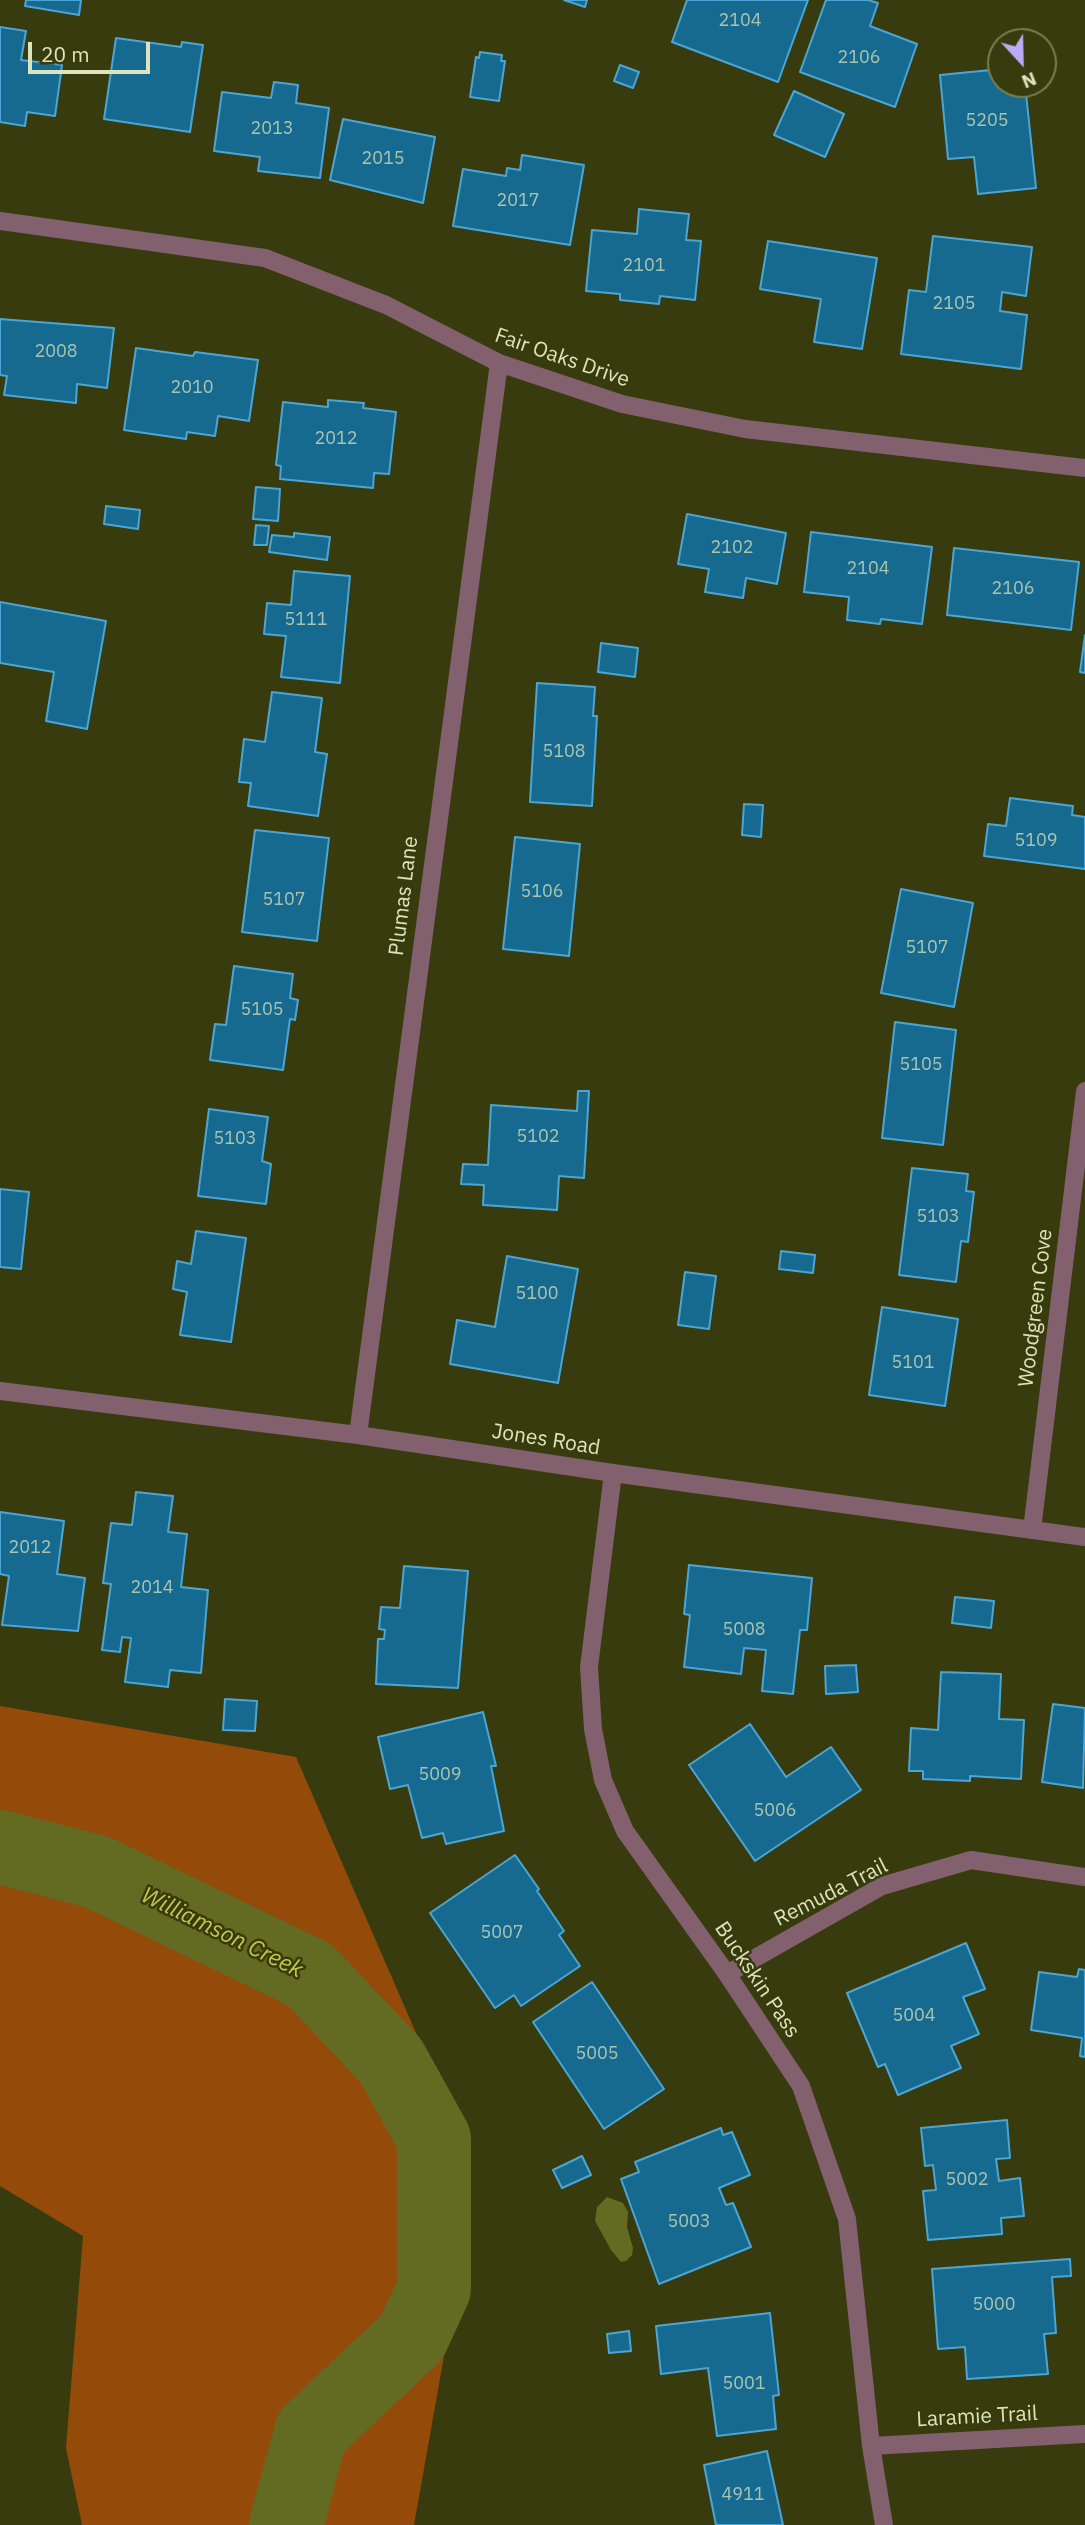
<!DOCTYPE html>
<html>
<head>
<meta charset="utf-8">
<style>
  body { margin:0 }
  #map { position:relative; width:1085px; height:2525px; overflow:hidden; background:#373b0d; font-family:"IBM Plex Sans",sans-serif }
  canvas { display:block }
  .north { position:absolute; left:987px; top:28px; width:70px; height:70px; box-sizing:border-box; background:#373b0d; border:2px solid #797e52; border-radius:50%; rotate:158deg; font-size:19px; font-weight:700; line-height:28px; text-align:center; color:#dde3ba }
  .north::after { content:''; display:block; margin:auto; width:24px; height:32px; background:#bbaaf6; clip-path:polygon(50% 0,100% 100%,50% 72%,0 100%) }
  .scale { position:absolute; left:28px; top:42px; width:122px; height:32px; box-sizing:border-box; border:4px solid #dde3ba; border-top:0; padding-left:9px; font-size:21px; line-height:24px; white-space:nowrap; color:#dde3ba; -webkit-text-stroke:5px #373b0d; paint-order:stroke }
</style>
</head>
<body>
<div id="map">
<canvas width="1085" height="2525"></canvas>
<div class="north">N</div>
<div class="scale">20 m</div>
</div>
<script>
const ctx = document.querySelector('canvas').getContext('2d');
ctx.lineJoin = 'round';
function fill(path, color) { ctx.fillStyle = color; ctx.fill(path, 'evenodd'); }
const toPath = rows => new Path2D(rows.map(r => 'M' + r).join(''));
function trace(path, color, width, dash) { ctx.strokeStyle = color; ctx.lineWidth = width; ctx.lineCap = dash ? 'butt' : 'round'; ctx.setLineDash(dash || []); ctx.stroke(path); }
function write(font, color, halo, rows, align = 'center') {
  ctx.font = font + ' "IBM Plex Sans",sans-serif'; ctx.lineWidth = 5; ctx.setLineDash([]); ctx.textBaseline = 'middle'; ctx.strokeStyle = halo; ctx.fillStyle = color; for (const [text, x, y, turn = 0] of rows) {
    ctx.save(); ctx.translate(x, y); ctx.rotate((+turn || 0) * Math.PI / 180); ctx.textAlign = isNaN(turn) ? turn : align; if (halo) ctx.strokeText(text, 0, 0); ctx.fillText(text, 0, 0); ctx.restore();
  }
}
const forest = toPath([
  [0,1706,296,1757,453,2118,466,2232,414,2525,82,2525,66,2448,83,2236,0,2186]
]);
const water = toPath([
  [607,2197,623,2203,628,2212,627,2227,633,2248,632,2255,626,2261,621,2262,611,2250,595,2221,597,2207]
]);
const river = toPath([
  [0,1847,97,1872,310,1975,391,2061,434,2139,434,2289,412,2337,311,2432,286,2525]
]);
const building = toPath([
  [26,0,81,0,79,15,25,6,26,0],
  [564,0,587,0,585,7,564,0],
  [687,0,808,0,778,82,672,42,687,0],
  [826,0,868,0,878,3,870,26,917,44,895,107,800,72,826,0],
  [0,27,26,31,21,60,62,65,55,116,27,112,25,126,0,122,0,27],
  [116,38,181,47,182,42,203,45,190,132,104,119,116,38],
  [480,52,502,55,501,61,505,61,499,101,470,97,476,57,479,58,480,52],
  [620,65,639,72,633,88,614,81,620,65],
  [1001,69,1001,84,1025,84,1036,188,978,194,974,157,948,159,940,75,1001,69],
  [274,82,298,85,296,103,329,108,320,178,258,171,260,157,214,151,222,92,271,98,274,82],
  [794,91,844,114,825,157,774,135,794,91],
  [343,119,435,137,423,203,330,180,343,119],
  [522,155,584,165,570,245,453,226,463,169,506,176,507,168,520,170,522,155],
  [639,209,689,214,686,240,701,241,695,300,660,296,659,304,620,300,620,294,586,291,592,230,637,234,639,209],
  [933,236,1032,247,1026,296,1002,292,1000,311,1027,315,1021,369,901,354,909,290,926,292,933,236],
  [768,241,877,258,862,349,814,342,821,299,760,289,768,241],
  [0,319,114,328,107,388,77,384,76,403,4,395,7,376,0,375,0,319],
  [136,348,193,356,195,352,258,360,249,421,218,416,215,436,187,432,186,439,124,430,136,348],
  [328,400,364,403,363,408,396,412,389,474,374,473,373,488,280,479,281,466,276,465,283,402,328,407,328,400],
  [256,487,280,489,278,521,253,519,256,487],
  [106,506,140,510,138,529,104,524,106,506],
  [687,514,786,533,777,584,746,578,743,598,705,592,709,569,678,564,687,514],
  [256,525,269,526,267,545,254,545,256,525],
  [811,532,932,547,922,624,881,619,880,624,847,620,849,597,804,592,811,532],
  [294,533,330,537,327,560,269,552,272,535,294,537,294,533],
  [954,548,1079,562,1071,630,947,615,954,548],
  [294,571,350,576,340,683,281,677,286,636,264,634,267,603,291,605,294,571],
  [0,602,106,621,87,729,46,721,54,672,0,663,0,602],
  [1085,635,1085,673,1080,672,1085,635],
  [601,643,638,648,635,677,598,672,601,643],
  [537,683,595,687,593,716,597,716,592,806,530,802,537,683],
  [272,692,322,698,315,752,327,754,318,816,248,806,251,783,239,782,244,739,265,742,272,692],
  [1010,798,1073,806,1072,815,1085,817,1085,869,984,856,988,824,1006,826,1010,798],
  [744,804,763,805,761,837,742,835,744,804],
  [255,830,329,838,317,941,242,932,255,830],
  [515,837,580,844,569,956,503,949,515,837],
  [901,889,973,903,954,1007,881,993,901,889],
  [234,966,293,974,290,998,298,1000,295,1020,290,1019,283,1070,210,1060,215,1024,226,1025,234,966],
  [895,1022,956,1030,943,1145,882,1138,895,1022],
  [578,1091,589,1091,584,1178,559,1176,557,1210,483,1205,484,1185,461,1184,463,1164,488,1165,491,1105,577,1111,578,1091],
  [209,1109,268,1117,262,1161,271,1164,266,1204,198,1196,209,1109],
  [912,1168,968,1174,966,1191,974,1192,968,1242,961,1241,956,1282,899,1275,912,1168],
  [0,1189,29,1192,21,1269,0,1267,0,1189],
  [196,1231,246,1238,231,1342,180,1335,187,1292,173,1289,177,1261,191,1264,196,1231],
  [781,1251,815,1255,813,1273,779,1269,781,1251],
  [507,1256,578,1269,558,1383,450,1364,457,1320,495,1327,507,1256],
  [685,1272,716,1276,709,1329,678,1325,685,1272],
  [882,1307,958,1319,945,1406,869,1395,882,1307],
  [136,1492,173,1496,168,1532,187,1534,181,1587,208,1590,201,1673,170,1670,168,1687,125,1682,131,1638,122,1637,120,1652,102,1650,111,1584,103,1583,111,1523,132,1525,136,1492],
  [0,1512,64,1521,57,1574,85,1578,78,1631,2,1625,9,1576,0,1574,0,1512],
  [689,1565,812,1578,807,1630,800,1630,793,1694,762,1691,766,1650,744,1648,741,1674,684,1667,690,1615,684,1614,689,1565],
  [404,1566,468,1571,458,1688,376,1684,378,1639,384,1639,385,1630,379,1629,381,1607,400,1608,404,1566],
  [955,1597,994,1601,991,1628,952,1623,955,1597],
  [856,1665,858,1692,826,1694,825,1666,856,1665],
  [941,1672,1001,1674,999,1719,1024,1720,1021,1779,970,1776,970,1781,923,1779,923,1771,909,1771,911,1728,938,1730,941,1672],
  [225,1699,257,1701,255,1731,223,1730,225,1699],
  [1053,1704,1085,1708,1083,1788,1042,1782,1053,1704],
  [483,1712,496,1766,491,1766,504,1831,446,1844,443,1833,422,1838,408,1785,390,1789,378,1737,483,1712],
  [750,1724,786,1777,831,1747,861,1790,755,1861,689,1765,750,1724],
  [515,1855,539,1889,537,1891,564,1931,559,1935,580,1966,521,2006,514,1995,495,2008,430,1913,515,1855],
  [966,1943,985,1989,963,1997,979,2034,951,2046,961,2068,898,2095,885,2064,878,2067,847,1993,966,1943],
  [1079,1969,1085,1970,1085,2057,1080,2056,1082,2038,1031,2030,1039,1972,1077,1977,1079,1969],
  [592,1982,664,2089,604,2129,533,2022,592,1982],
  [1007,2120,1010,2158,996,2159,999,2181,1020,2178,1024,2216,1001,2218,1002,2234,928,2240,923,2191,936,2190,933,2165,925,2166,921,2128,1007,2120],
  [721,2128,723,2135,732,2132,750,2175,719,2188,726,2205,733,2203,751,2247,659,2284,621,2179,639,2172,635,2162,721,2128],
  [582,2156,591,2175,562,2188,553,2170,582,2156],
  [1070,2259,1071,2276,1052,2277,1056,2333,1044,2334,1048,2374,967,2379,965,2347,938,2349,932,2269,1070,2259],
  [770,2313,779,2395,773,2396,776,2429,717,2436,708,2368,661,2374,656,2326,770,2313],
  [629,2331,631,2351,609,2353,607,2334,629,2331],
  [767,2451,783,2525,716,2525,704,2465,767,2451]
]);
const minor = toPath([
  [0,221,265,258,386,305,499,363,622,404,745,429,1085,468],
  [0,1391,358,1435,613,1473,1085,1537],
  [358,1435,499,363],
  [613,1473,589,1667,593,1729,603,1780,625,1831,727,1974,801,2086,847,2219,871,2446,884,2525],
  [1032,1530,1085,1091],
  [727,1974,882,1886,971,1860,1085,1877],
  [871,2446,1085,2434]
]);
const numberNames = [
  ["2104",740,21],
  ["2106",859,58],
  ["5205",987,121],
  ["2013",272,129],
  ["2015",383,159],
  ["2017",518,201],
  ["2101",644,266],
  ["2105",954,304],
  ["2008",56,352],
  ["2010",192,388],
  ["2012",336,439],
  ["2102",732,548],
  ["2104",868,569],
  ["2106",1013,589],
  ["5111",306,620],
  ["5108",564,752],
  ["5109",1036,841],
  ["5106",542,892],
  ["5107",284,900],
  ["5107",927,948],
  ["5105",262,1010],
  ["5105",921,1065],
  ["5102",538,1137],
  ["5103",235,1139],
  ["5103",938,1217],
  ["5100",537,1294],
  ["5101",913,1363],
  ["2012",30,1548],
  ["2014",152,1588],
  ["5008",744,1630],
  ["5009",440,1775],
  ["5006",775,1811],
  ["5007",502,1933],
  ["5004",914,2016],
  ["5005",597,2054],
  ["5002",967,2180],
  ["5003",689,2222],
  ["5000",994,2305],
  ["5001",744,2384],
  ["4911",743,2495]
];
const streetNames = [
  ["Fair Oaks Drive",562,358,19],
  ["Plumas Lane",404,896,-83],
  ["Woodgreen Cove",1036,1308,-83],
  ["Jones Road",546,1440,9],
  ["Remuda Trail",831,1893,-27],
  ["Buckskin Pass",757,1980,56],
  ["Laramie Trail",977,2417,-3]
];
const waterNames = [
  ["Williamson Creek",222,1933,26]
];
fill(forest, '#944b09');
fill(water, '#636a21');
trace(river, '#636a21', 74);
fill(building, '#16698f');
trace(building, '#4ca6d5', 2);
trace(minor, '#83606d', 18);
write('18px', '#abc4af', null, numberNames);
write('21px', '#dde3ba', '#373b0d', streetNames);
write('italic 23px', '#bdc94a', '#373b0d', waterNames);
</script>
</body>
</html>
